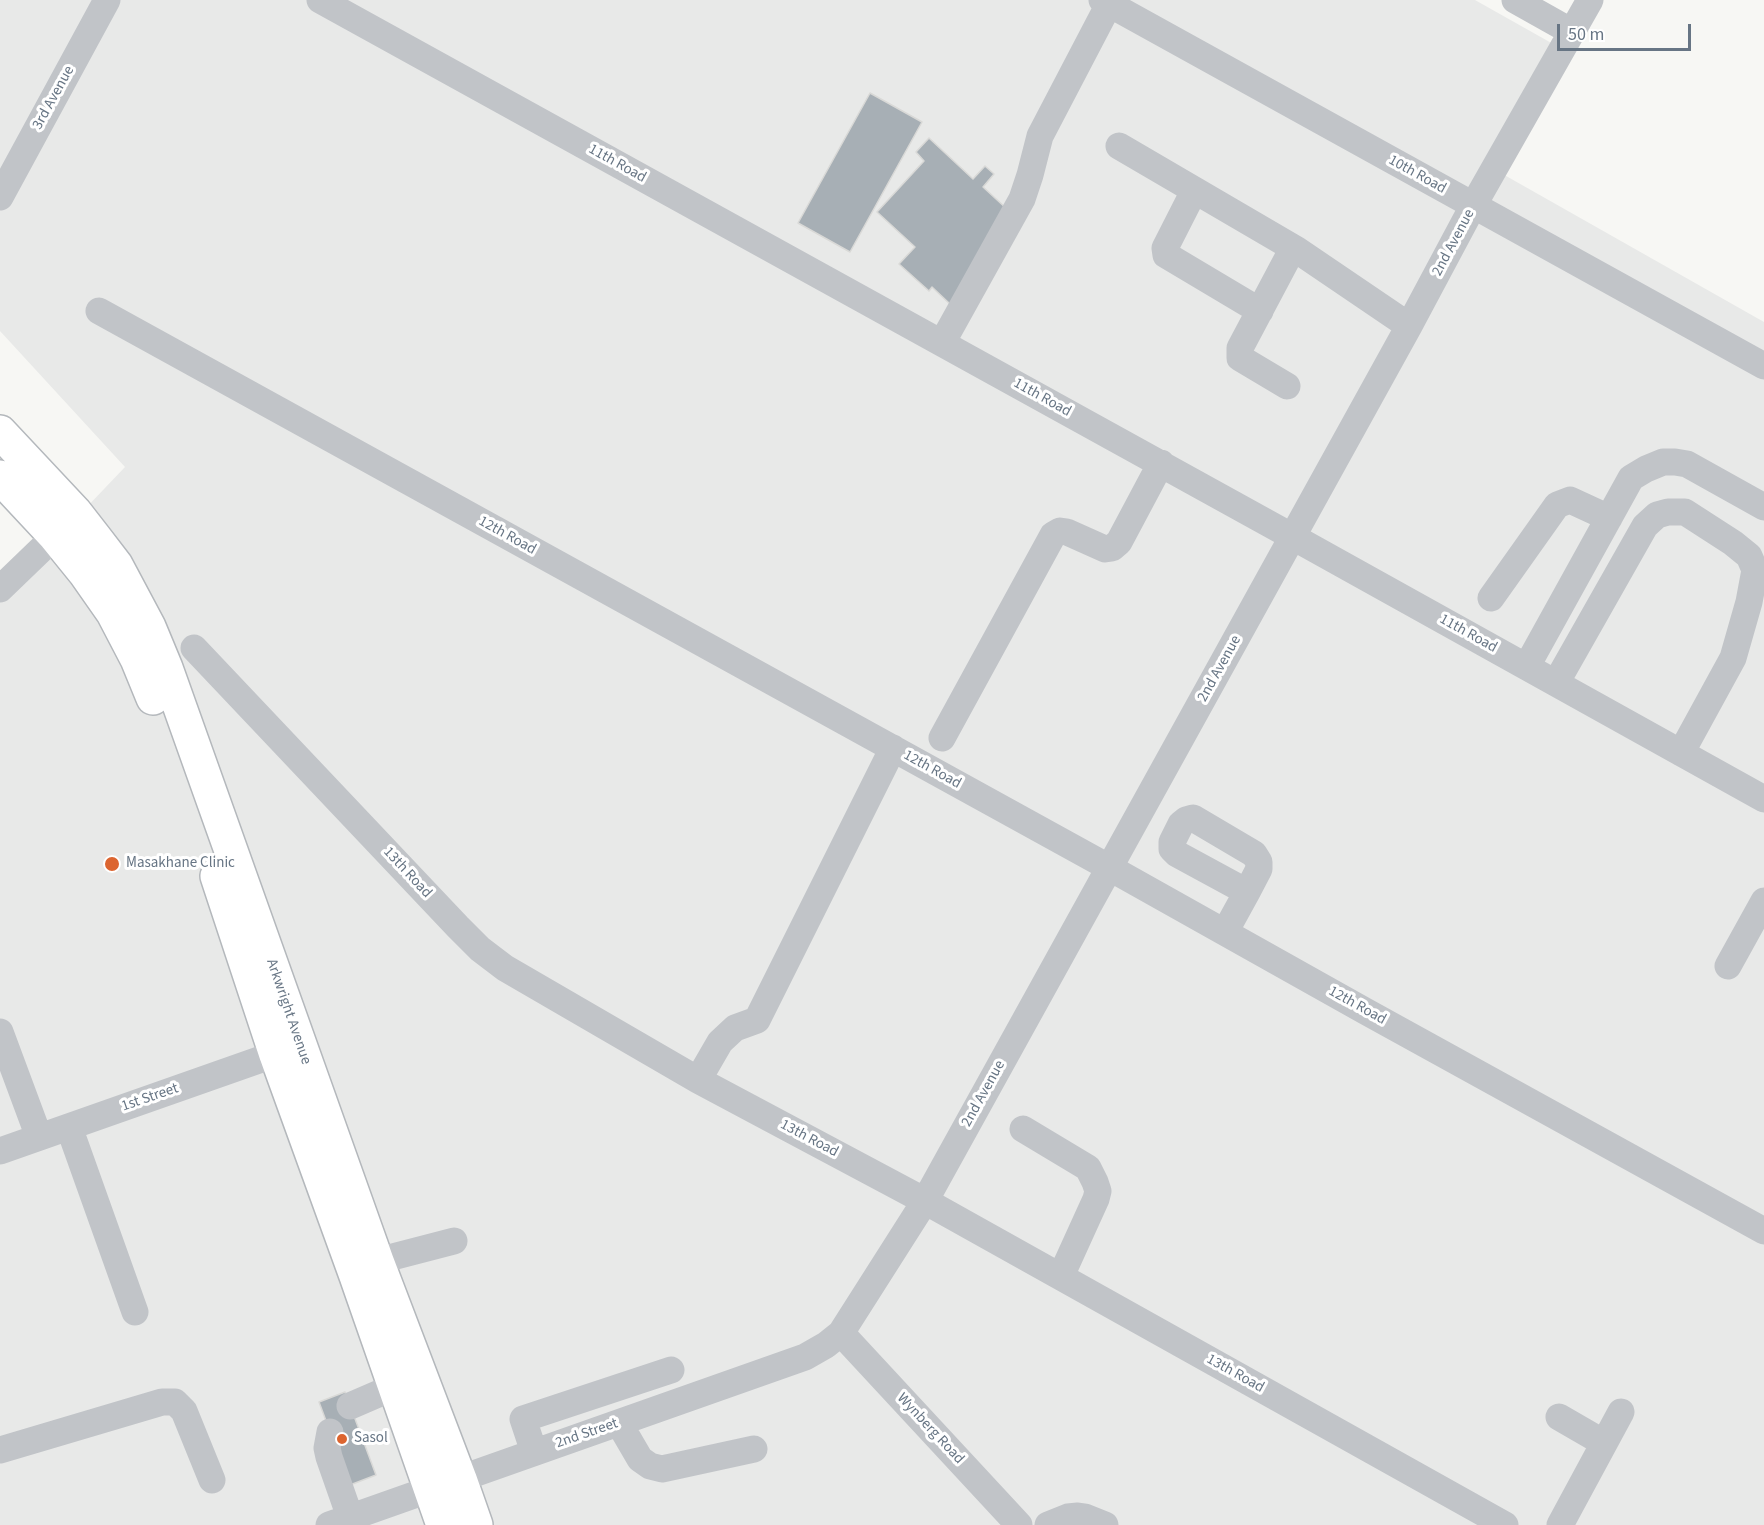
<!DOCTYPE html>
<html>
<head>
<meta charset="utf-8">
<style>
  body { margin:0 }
  #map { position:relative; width:1764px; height:1525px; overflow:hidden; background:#f7f7f4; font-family:"Source Sans 3",sans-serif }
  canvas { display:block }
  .scale { position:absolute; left:1557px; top:24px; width:134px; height:27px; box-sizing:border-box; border:3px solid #677584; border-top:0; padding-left:8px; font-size:18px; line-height:21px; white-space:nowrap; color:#677584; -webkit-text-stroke:4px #fff; paint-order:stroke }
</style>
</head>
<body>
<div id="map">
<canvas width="1764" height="1525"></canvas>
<div class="scale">50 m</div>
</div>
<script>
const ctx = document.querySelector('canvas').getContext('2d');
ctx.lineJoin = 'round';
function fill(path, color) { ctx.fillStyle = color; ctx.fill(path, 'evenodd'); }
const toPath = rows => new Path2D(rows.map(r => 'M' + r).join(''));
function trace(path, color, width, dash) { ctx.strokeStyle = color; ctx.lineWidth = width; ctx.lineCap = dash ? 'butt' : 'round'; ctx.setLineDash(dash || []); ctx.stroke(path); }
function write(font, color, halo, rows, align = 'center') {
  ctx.font = font + ' "Source Sans 3",sans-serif'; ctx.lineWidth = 6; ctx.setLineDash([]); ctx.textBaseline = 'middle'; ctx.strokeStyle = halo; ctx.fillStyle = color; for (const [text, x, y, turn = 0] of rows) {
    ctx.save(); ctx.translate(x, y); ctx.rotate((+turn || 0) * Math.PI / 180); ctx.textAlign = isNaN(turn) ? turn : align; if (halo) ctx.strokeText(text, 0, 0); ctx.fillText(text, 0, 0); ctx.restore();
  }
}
const built = toPath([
  [0,0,1475,0,1562,49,1492,168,1764,322,1764,1525,0,1525,0,598,125,467,0,331]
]);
const building = toPath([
  [870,93,922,122,850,252,798,223,870,93],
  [929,138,973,179,985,166,994,174,983,187,1008,210,950,304,932,287,929,291,899,264,915,247,877,212,924,161,916,152,929,138],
  [345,1392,376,1475,350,1485,319,1402,345,1392]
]);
const minor = toPath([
  [320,0,1293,537,1764,799],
  [1102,0,1764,366],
  [1515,0,1572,32],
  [1119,146,1297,250,1409,326],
  [1194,191,1165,248,1166,255,1260,311],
  [0,197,107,0],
  [99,311,1110,868,1365,1011,1764,1231],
  [942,343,1022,199,1030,175,1040,136,1109,4],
  [1287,386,1240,358,1240,348,1293,248],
  [0,589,55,536],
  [1491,598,1557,505,1570,500,1609,518],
  [194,648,458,927,480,949,505,968,698,1080,925,1201,1505,1525],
  [1527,666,1631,478,1646,469,1663,462,1675,462,1687,464,1764,507],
  [1556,683,1645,526,1657,515,1668,512,1685,512,1733,543,1749,556,1755,570,1749,602,1733,658,1681,753],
  [942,738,1053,535,1060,531,1067,532,1105,549,1112,548,1119,542,1161,463],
  [1225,932,1247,892,1259,869,1259,862,1254,854,1193,818,1186,820,1181,824,1172,842,1172,849,1177,854,1247,892],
  [1728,966,1764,901],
  [0,1032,39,1137],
  [698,1080,720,1042,735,1028,757,1020,893,748],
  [69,1127,135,1312],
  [1023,1129,1088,1168,1095,1182,1098,1191,1096,1199,1061,1276],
  [0,1151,293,1048],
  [377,1261,454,1241],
  [841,1333,1019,1525],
  [350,1406,394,1387],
  [1559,1417,1604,1443],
  [619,1423,640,1459,650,1466,662,1469,754,1449],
  [330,1432,327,1448,329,1457,350,1517],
  [0,1450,162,1402,175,1402,184,1411,212,1480],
  [534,1452,523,1419,671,1370],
  [329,1525,805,1357,826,1345,841,1333,925,1201,1409,326,1473,206,1590,0],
  [1048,1525,1068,1517,1078,1516,1085,1517,1105,1525],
  [1560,1525,1621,1412]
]);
const major = toPath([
  [0,432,75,512,96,539,116,565,149,627,166,668,377,1261,460,1479,476,1525],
  [0,477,55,536,85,573,113,613,137,659,153,698],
  [217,876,276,1055,356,1276,443,1525]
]);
const markers = [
  [112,864,8,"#dc6530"],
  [342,1439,6,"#dc6530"]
];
const streetNames = [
  ["3rd Avenue",54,98,-61],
  ["11th Road",617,164,29],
  ["10th Road",1417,175,29],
  ["2nd Avenue",1454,243,-62],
  ["11th Road",1042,398,29],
  ["12th Road",507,536,29],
  ["11th Road",1468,634,29],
  ["2nd Avenue",1220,669,-61],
  ["12th Road",932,770,29],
  ["13th Road",407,873,47],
  ["12th Road",1357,1006,29],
  ["Arkwright Avenue",288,1012,71],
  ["2nd Avenue",984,1094,-61],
  ["1st Street",150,1098,-19],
  ["13th Road",809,1139,28],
  ["13th Road",1235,1374,29],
  ["Wynberg Road",930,1429,47],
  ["2nd Street",587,1434,-19]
];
const poiNames = [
  ["Masakhane Clinic",126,864],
  ["Sasol",354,1439]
];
fill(built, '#e8e9e8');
fill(building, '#a7afb5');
trace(building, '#d9d9d7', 1.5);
trace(major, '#b4b8bc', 36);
trace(minor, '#c1c4c8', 27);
trace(major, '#fff', 33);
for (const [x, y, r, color] of markers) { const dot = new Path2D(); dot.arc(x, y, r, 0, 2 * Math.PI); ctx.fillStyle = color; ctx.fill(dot); trace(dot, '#fff', 2); }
write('15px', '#677584', '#fff', streetNames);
write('15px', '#677584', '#fff', poiNames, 'left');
</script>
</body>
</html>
